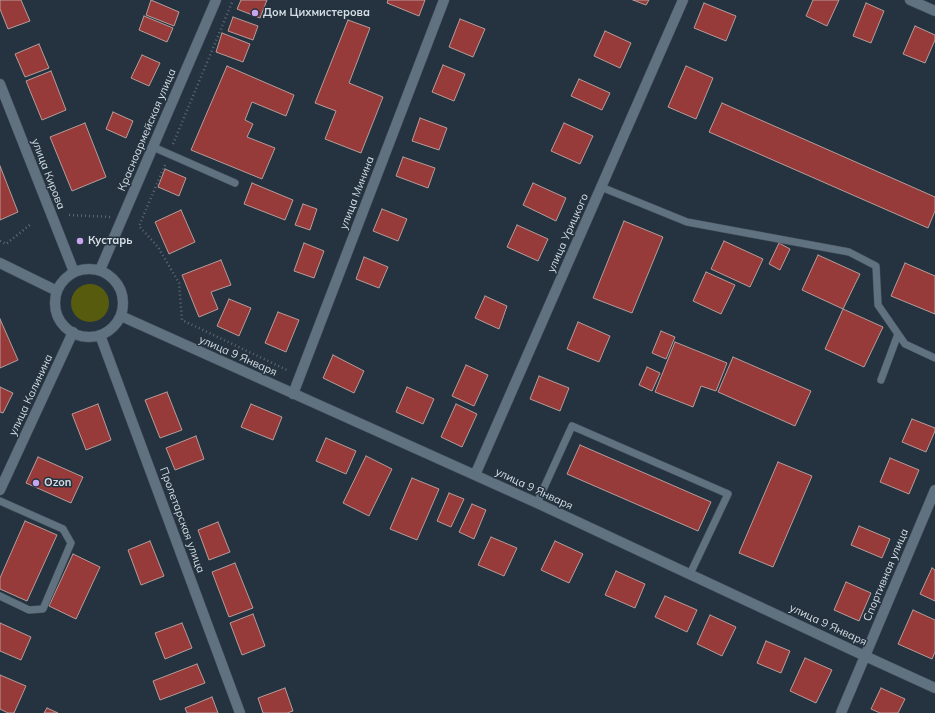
<!DOCTYPE html>
<html>
<head>
<meta charset="utf-8">
<style>
  body { margin:0 }
  canvas { display:block; background:#24333f }
</style>
</head>
<body>
<canvas width="935" height="713"></canvas>
<script>
const ctx = document.querySelector('canvas').getContext('2d');
ctx.lineJoin = 'round';
function fill(path, color) { ctx.fillStyle = color; ctx.fill(path, 'evenodd'); }
const toPath = rows => new Path2D(rows.map(r => 'M' + r).join(''));
function trace(path, color, width, dash) { ctx.strokeStyle = color; ctx.lineWidth = width; ctx.lineCap = dash ? 'butt' : 'round'; ctx.setLineDash(dash || []); ctx.stroke(path); }
function write(font, color, halo, rows, align = 'center') {
  ctx.font = font + ' Mulish,sans-serif'; ctx.lineWidth = 3; ctx.setLineDash([]); ctx.textBaseline = 'middle'; ctx.strokeStyle = halo; ctx.fillStyle = color; for (const [text, x, y, turn = 0] of rows) {
    ctx.save(); ctx.translate(x, y); ctx.rotate((+turn || 0) * Math.PI / 180); ctx.textAlign = isNaN(turn) ? turn : align; if (halo) ctx.strokeText(text, 0, 0); ctx.fillText(text, 0, 0); ctx.restore();
  }
}
const green = toPath([
  '71 303a19 19 0 1 1 38 0a19 19 0 1 1-38 0Z'
]);
const building = toPath([
  [0,0,21,0,30,21,8,29,0,9,0,0],
  [151,0,179,12,174,26,146,15,151,0],
  [241,0,267,0,260,18,237,9,241,0],
  [388,0,425,0,419,16,387,3,388,0],
  [633,0,649,0,646,5,633,0],
  [813,0,839,0,827,26,806,16,813,0],
  [704,3,736,16,726,41,694,28,704,3],
  [866,3,884,11,871,43,853,36,866,3],
  [144,16,173,28,167,42,139,30,144,16],
  [233,17,258,26,253,40,228,31,233,17],
  [460,19,485,29,473,57,449,47,460,19],
  [348,20,370,28,349,83,383,97,361,153,325,139,336,111,315,103,348,20],
  [915,26,935,35,935,40,925,63,903,54,915,26],
  [605,31,631,43,620,68,594,56,605,31],
  [222,33,250,44,243,62,216,52,222,33],
  [39,44,49,68,25,77,15,54,39,44],
  [142,55,160,63,149,86,131,78,142,55],
  [443,65,465,74,454,101,432,92,443,65],
  [227,66,294,95,286,116,252,102,245,120,253,124,247,137,275,148,262,179,191,150,227,66],
  [686,66,713,78,696,119,668,107,686,66],
  [51,71,66,110,42,120,26,81,51,71],
  [579,79,610,93,602,110,571,96,579,79],
  [722,103,935,197,935,211,928,228,709,132,722,103],
  [113,112,133,121,126,138,106,129,113,112],
  [420,118,447,128,439,150,412,141,420,118],
  [85,123,106,177,72,191,50,137,85,123],
  [564,123,593,136,580,164,551,151,564,123],
  [403,157,435,168,428,188,396,176,403,157],
  [0,166,18,212,0,220,0,166],
  [165,169,186,178,179,196,158,187,165,169],
  [252,183,293,200,285,220,244,204,252,183],
  [533,183,566,198,556,221,523,205,533,183],
  [303,204,317,209,310,230,295,225,303,204],
  [382,209,407,219,398,241,373,231,382,209],
  [181,210,195,242,169,254,155,222,181,210],
  [624,221,663,237,632,313,593,298,624,221],
  [517,225,548,239,538,261,507,247,517,225],
  [724,241,763,259,750,287,711,269,724,241],
  [304,243,324,251,314,278,294,271,304,243],
  [779,243,790,249,780,270,769,264,779,243],
  [818,255,860,274,843,309,802,290,818,255],
  [364,257,388,267,379,288,356,279,364,257],
  [221,260,231,285,211,292,218,309,199,317,182,275,221,260],
  [905,263,935,276,935,314,891,296,905,263],
  [706,272,735,285,721,314,693,301,706,272],
  [485,296,507,306,499,329,475,318,485,296],
  [229,299,251,308,239,336,217,326,229,299],
  [843,309,883,327,864,367,825,349,843,309],
  [278,312,299,320,286,352,265,343,278,312],
  [0,319,18,360,0,368,0,319],
  [578,322,610,336,599,362,567,349,578,322],
  [661,331,675,337,666,359,652,353,661,331],
  [675,342,727,363,716,391,701,386,693,407,655,392,675,342],
  [333,355,364,371,354,393,323,378,333,355],
  [733,357,811,391,795,426,718,392,733,357],
  [466,365,488,375,474,406,452,396,466,365],
  [647,367,660,373,652,391,639,385,647,367],
  [539,376,569,388,560,411,530,399,539,376],
  [0,387,13,393,3,413,0,412,0,387],
  [407,387,434,399,423,424,396,412,407,387],
  [167,392,182,430,160,438,145,400,167,392],
  [98,404,111,440,86,450,72,414,98,404],
  [251,404,282,417,273,440,241,427,251,404],
  [456,404,477,414,462,447,441,437,456,404],
  [912,419,935,428,935,431,926,452,902,442,912,419],
  [196,436,204,459,175,470,166,448,196,436],
  [326,438,356,451,346,474,316,461,326,438],
  [580,445,711,502,698,531,567,474,580,445],
  [366,456,392,469,369,516,343,503,366,456],
  [38,457,83,477,71,503,26,483,38,457],
  [890,458,919,470,909,494,880,482,890,458],
  [778,462,812,476,773,567,739,553,778,462],
  [412,478,439,489,417,540,390,529,412,478],
  [449,493,464,499,451,527,437,521,449,493],
  [472,504,486,510,474,539,459,532,472,504],
  [25,521,57,535,27,601,0,589,0,578,25,521],
  [218,522,230,552,209,560,198,530,218,522],
  [859,526,890,539,882,558,851,545,859,526],
  [491,537,517,548,504,576,478,565,491,537],
  [150,541,164,576,141,585,128,550,150,541],
  [555,541,583,554,569,583,541,570,555,541],
  [73,554,100,567,76,619,49,606,73,554],
  [235,563,253,608,229,617,212,572,235,563],
  [932,568,935,570,935,601,920,594,932,568],
  [616,571,645,584,635,608,605,595,616,571],
  [846,582,871,593,859,621,834,610,846,582],
  [665,596,697,610,687,632,655,617,665,596],
  [913,610,935,620,935,652,932,659,898,644,913,610],
  [253,614,265,646,242,655,230,623,253,614],
  [710,615,736,627,722,656,697,644,710,615],
  [0,623,31,637,21,660,0,651,0,623],
  [182,623,192,648,165,659,155,633,182,623],
  [766,641,790,651,781,673,757,663,766,641],
  [805,658,832,670,816,703,790,691,805,658],
  [197,664,205,683,160,700,153,681,197,664],
  [0,675,26,686,14,713,8,713,0,709,0,675],
  [285,688,293,711,287,713,263,713,258,698,285,688],
  [881,688,905,699,898,713,880,713,871,709,881,688],
  [212,697,218,713,187,713,185,708,212,697],
  [47,708,58,713,44,713,47,708]
]);
const path = toPath([
  [173,144,233,0],
  [165,165,139,226,158,247,179,283,182,320,289,371],
  [69,215,110,217],
  [0,241,6,244,31,224]
]);
const service = toPath([
  [153,147,235,183],
  [601,187,687,222,849,252,876,266,878,305,905,344,935,358],
  [881,380,898,334],
  [0,501,63,529,71,543,43,609,29,610,0,596],
  [537,503,572,426,728,494,690,574]
]);
const minor = toPath([
  [910,0,935,11],
  [0,84,74,272],
  [0,263,57,291],
  '55 303a34 34 0 1 1 68 0a34 34 0 1 1-68 0Z',
  [100,270,216,0],
  [121,316,537,503,865,656,935,688],
  [100,335,240,713],
  [293,394,444,0],
  [475,475,683,0],
  [0,490,73,332],
  [841,713,935,490]
]);
const markers = [
  [255,13,4,"#c8a6ef"],
  [80,241,4,"#c8a6ef"],
  [36,483,4,"#c8a6ef"]
];
const poiNames = [
  ["Дом Цихмистерова",263,13],
  ["Кустарь",88,241],
  ["Ozon",44,483]
];
const streetNames = [
  ["Красноармейская улица",147,130,-67],
  ["улица Кирова",48,174,69],
  ["улица Минина",357,193,-69],
  ["улица Урицкого",568,233,-66],
  ["улица 9 Января",238,356,24],
  ["улица Калинина",31,395,-65],
  ["улица 9 Января",534,489,25],
  ["Пролетарская улица",182,520,70],
  ["Спортивная улица",886,575,-67],
  ["улица 9 Января",828,625,25]
];
fill(green, '#575b0d');
fill(building, '#963b3a');
trace(building, '#b59c9a', 1);
trace(service, '#45515b', 8);
trace(minor, '#45515b', 11);
trace(path, '#5c6974', 2.5, [1, 3]);
trace(service, '#60717f', 7);
trace(minor, '#60717f', 10);
for (const [x, y, r, color] of markers) { const dot = new Path2D(); dot.arc(x, y, r, 0, 2 * Math.PI); ctx.fillStyle = color; ctx.fill(dot); trace(dot, '#24333f', 1.5); }
write('bold 11px', '#d4dde5', '#24333f', poiNames, 'left');
write('11px', '#d4dde5', '#24333f', streetNames);
</script>
</body>
</html>
